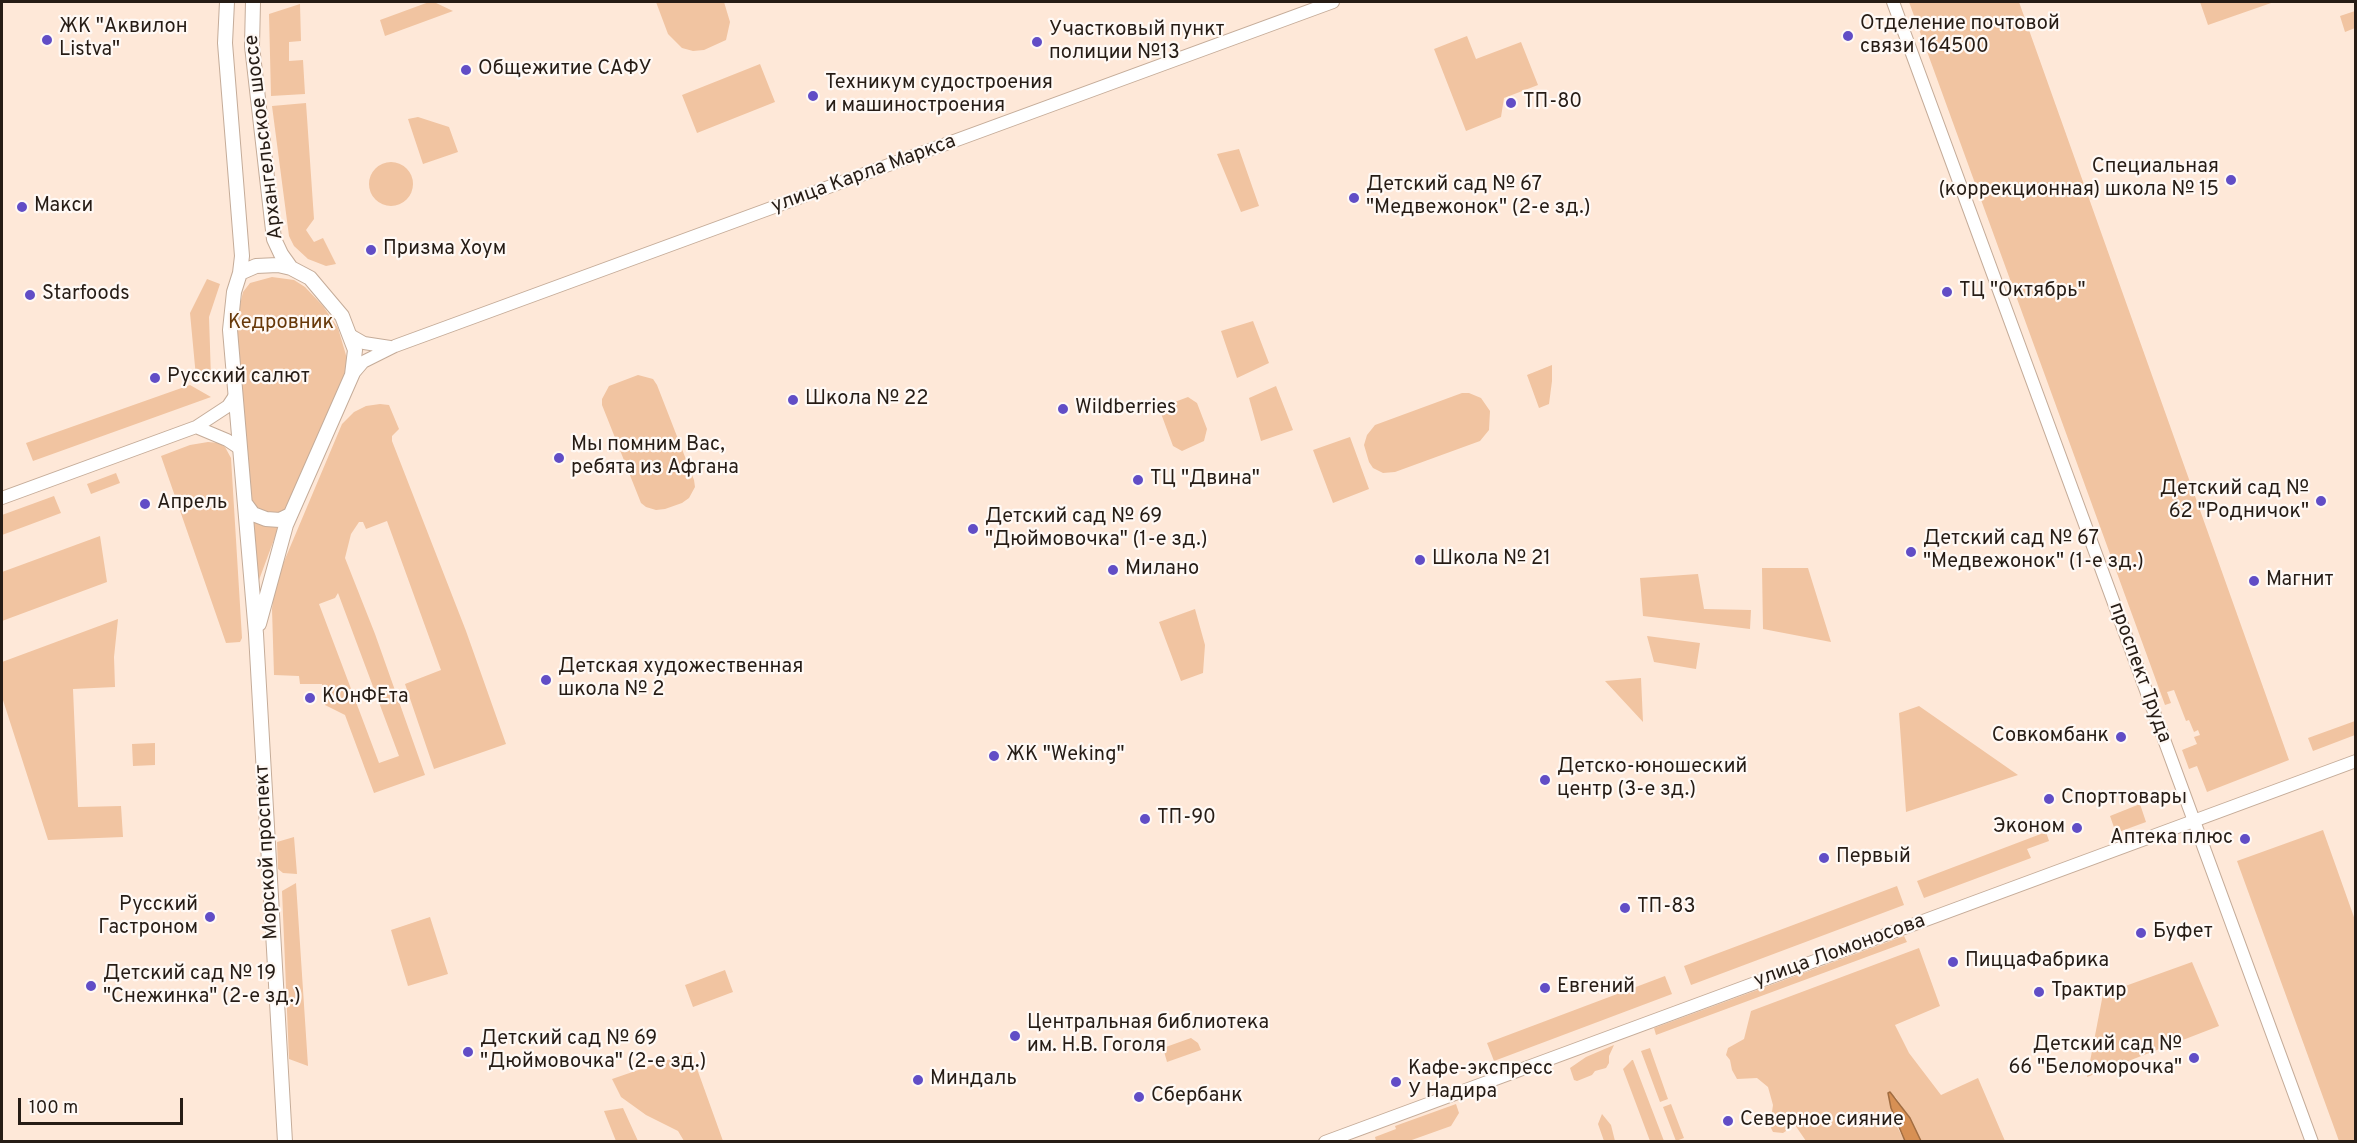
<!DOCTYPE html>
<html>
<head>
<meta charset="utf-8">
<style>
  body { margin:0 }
  #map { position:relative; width:2357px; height:1143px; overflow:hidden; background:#fee8d8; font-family:Overpass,sans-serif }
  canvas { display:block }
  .frame { position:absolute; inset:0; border:3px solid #261c15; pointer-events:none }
  .scale { position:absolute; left:18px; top:1098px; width:165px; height:27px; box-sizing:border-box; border:3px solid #261c15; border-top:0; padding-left:8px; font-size:18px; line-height:21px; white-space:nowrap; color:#261c15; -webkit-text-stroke:4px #fff9f5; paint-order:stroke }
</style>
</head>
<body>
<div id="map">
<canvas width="2357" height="1143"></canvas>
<div class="frame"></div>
<div class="scale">100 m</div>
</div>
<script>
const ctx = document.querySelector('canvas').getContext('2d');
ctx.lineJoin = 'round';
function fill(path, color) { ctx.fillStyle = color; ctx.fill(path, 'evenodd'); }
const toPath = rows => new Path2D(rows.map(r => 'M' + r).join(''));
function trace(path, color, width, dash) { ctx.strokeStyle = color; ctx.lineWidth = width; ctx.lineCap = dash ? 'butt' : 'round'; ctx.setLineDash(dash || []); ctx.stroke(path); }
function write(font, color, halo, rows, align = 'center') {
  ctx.font = font + ' Overpass,sans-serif'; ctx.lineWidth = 4.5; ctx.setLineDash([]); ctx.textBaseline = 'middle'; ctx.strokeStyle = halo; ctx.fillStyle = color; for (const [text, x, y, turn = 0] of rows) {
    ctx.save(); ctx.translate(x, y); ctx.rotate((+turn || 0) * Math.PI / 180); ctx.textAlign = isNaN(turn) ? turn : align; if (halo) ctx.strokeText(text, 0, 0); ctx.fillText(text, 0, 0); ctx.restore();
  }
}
const green = toPath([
  [429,2,434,2,453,11,385,36,380,20],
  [656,2,724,2,730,22,726,40,704,50,693,51,682,48,668,34],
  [1909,2,2019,2,2289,760,2207,792,2197,766,2189,769,2182,750,2197,744,2194,737,2200,735,2198,730,2194,732,2189,720,2186,721,2174,690,2167,692,2171,703,2165,705],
  [2200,2,2274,2,2208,25],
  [300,4,301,41,289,42,289,61,303,60,305,94,271,96,269,14],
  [2355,11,2355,28,2345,32,2340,16],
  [1467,36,1476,59,1521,42,1538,85,1504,98,1501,117,1466,131,1434,49],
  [760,64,775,102,697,133,682,95],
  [306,103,314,219,306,230,314,242,323,238,336,264,326,266,308,259,294,246,289,236,272,106],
  [418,117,449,127,458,152,423,164,408,119],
  [1239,149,1259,206,1241,212,1217,154],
  '369 184a22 22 0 1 1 44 0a22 22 0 1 1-44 0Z',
  [272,277,294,280,305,287,323,306,338,328,348,362,343,381,326,416,288,508,277,515,268,515,251,505,236,321,243,292,250,283],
  [207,279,220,284,209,317,211,378,196,377,190,313],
  [1253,321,1269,363,1237,378,1221,331],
  [1552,365,1552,381,1549,404,1539,408,1527,375],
  [638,375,653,379,657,385,694,480,695,487,689,498,682,503,665,509,656,510,646,507,641,503,602,405,602,399,609,386],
  [190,385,211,397,33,461,26,443],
  [1276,386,1293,430,1261,441,1249,398],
  [1462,393,1469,393,1481,398,1490,411,1489,430,1480,441,1395,472,1383,473,1373,468,1369,462,1364,445,1367,435,1375,425],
  [1188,397,1197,403,1207,429,1204,441,1182,451,1173,446,1159,408],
  [380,404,389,405,399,429,392,436,392,441,466,631,506,744,434,769,405,684,441,670,387,521,366,529,363,522,359,522,351,534,345,558,375,634,425,775,374,793,345,715,325,705,322,684,300,684,299,676,274,675,272,609,274,591,280,571,342,424,354,412,366,406],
  [338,593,399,756,379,763,319,604,335,598],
  [1350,437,1369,489,1333,503,1313,450],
  [208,442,219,443,225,447,231,458,242,638,240,642,226,643,161,456,190,445],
  [116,473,120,483,91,494,87,484],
  [54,496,61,513,2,535,2,515],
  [250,519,259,524,279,526,256,588],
  [100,536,107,582,2,621,2,572],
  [1762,568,1808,568,1831,642,1763,629],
  [1698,574,1704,609,1751,610,1750,629,1643,616,1640,578],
  [1195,609,1205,645,1203,673,1181,681,1159,622],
  [118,619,114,657,115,687,73,689,78,807,121,806,123,837,48,840,2,697,2,662],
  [1647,636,1700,643,1696,669,1654,662],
  [1641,678,1643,722,1605,681],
  [1919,706,2018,775,1906,812,1899,713],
  [2355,721,2355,735,2313,751,2308,738],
  [155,743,155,765,133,766,132,744],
  [2140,804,2146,822,2116,833,2110,816],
  [2323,830,2355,920,2355,1141,2339,1141,2237,861],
  [2046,832,2049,841,2027,849,2031,858,1924,898,1917,881],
  [294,837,297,874,283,873,278,869,277,842],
  [296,883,308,1066,289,1059,282,891],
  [1897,886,1904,905,1691,985,1684,966],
  [430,917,448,974,408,986,391,930],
  [1904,936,1907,942,1656,1035,1654,1028],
  [1919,948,1940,1006,1895,1025,1909,1053,1941,1095,1978,1078,2005,1141,1921,1141,1910,1118,1896,1098,1888,1093,1896,1125,1905,1141,1806,1141,1795,1125,1783,1133,1773,1132,1770,1126,1773,1105,1768,1087,1757,1078,1737,1079,1732,1070,1730,1060,1726,1055,1728,1048,1744,1039,1751,1011],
  [2192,962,2219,1026,2087,1077,2103,994],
  [725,970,733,992,693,1007,685,985],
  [1665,976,1672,994,1494,1061,1487,1043],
  [1191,1038,1198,1043,1201,1050,1167,1062,1163,1048],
  [1614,1045,1609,1056,1609,1063,1606,1068,1595,1071,1592,1075,1577,1081,1574,1080,1570,1068,1586,1057],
  [1650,1048,1668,1099,1660,1102,1641,1051],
  [691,1052,723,1141,684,1141,678,1131,646,1115,621,1097,612,1079],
  [1632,1060,1633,1060,1664,1141,1650,1141,1623,1069],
  [1456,1104,1459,1113,1451,1126,1409,1141,1376,1141,1375,1137,1396,1129,1395,1126],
  [1671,1104,1684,1138,1676,1141,1663,1107],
  [623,1108,638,1141,616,1141,604,1111],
  [1602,1114,1611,1125,1615,1141,1604,1141,1598,1124]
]);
const water = toPath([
  [1890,1092,1910,1118,1921,1141,1905,1141,1891,1108,1888,1093,1890,1092]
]);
const secondary = toPath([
  [1893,2,2312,1142],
  [350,335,364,343,390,347],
  [352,375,363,362,395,346,1333,2],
  [196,427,227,440,239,448],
  [2,498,196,427,228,406,236,394],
  [1325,1142,2356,761]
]);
const primary = toPath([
  [227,2,225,43,242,256,240,273,234,292,230,330,256,634,285,1142],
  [253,2,252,46,274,239,281,254,291,268],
  [240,273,256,266,278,265,291,268,310,278,342,316,355,350,352,375,286,525,259,624],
  [245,503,253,514,266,519,280,520,290,515]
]);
const markers = [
  [1848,36,6,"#614dc6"],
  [47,40,6,"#614dc6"],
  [1037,42,6,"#614dc6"],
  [466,70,6,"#614dc6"],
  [813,96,6,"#614dc6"],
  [1511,103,6,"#614dc6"],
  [2231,180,6,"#614dc6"],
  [1354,198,6,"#614dc6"],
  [22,207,6,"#614dc6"],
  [371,250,6,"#614dc6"],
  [1947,292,6,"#614dc6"],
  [30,295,6,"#614dc6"],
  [155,378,6,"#614dc6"],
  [793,400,6,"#614dc6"],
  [1063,409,6,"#614dc6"],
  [559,458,6,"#614dc6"],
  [1138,480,6,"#614dc6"],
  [2321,501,6,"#614dc6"],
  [145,504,6,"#614dc6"],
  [973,529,6,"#614dc6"],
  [1911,552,6,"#614dc6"],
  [1420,560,6,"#614dc6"],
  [1113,570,6,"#614dc6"],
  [2254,581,6,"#614dc6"],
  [546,680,6,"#614dc6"],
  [310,698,6,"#614dc6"],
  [2121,737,6,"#614dc6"],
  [994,756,6,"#614dc6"],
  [1545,780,6,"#614dc6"],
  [2049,799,6,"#614dc6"],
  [1145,819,6,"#614dc6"],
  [2077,828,6,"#614dc6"],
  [2245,839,6,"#614dc6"],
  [1824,858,6,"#614dc6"],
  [1625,908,6,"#614dc6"],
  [210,917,6,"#614dc6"],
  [2141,933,6,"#614dc6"],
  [1953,962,6,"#614dc6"],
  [91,986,6,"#614dc6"],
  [1545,988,6,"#614dc6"],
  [2039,992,6,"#614dc6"],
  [1015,1036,6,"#614dc6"],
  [468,1052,6,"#614dc6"],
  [2194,1058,6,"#614dc6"],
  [918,1080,6,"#614dc6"],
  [1396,1082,6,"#614dc6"],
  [1139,1097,6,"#614dc6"],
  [1728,1121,6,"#614dc6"]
];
const poiNames = [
  ["Отделение почтовой",1860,25],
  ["связи 164500",1860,48],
  ["ЖК \"Аквилон",59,28],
  ["Listva\"",59,51],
  ["Участковый пункт",1049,31],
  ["полиции №13",1049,54],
  ["Общежитие САФУ",478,70],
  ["Техникум судостроения",825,84],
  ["и машиностроения",825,107],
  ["ТП-80",1523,103],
  ["Специальная",2219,168,"right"],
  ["(коррекционная) школа № 15",2219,191,"right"],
  ["Детский сад № 67",1366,186],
  ["\"Медвежонок\" (2-е зд.)",1366,209],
  ["Макси",34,207],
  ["Призма Хоум",383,250],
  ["ТЦ \"Октябрь\"",1959,292],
  ["Starfoods",42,295],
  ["Русский салют",167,378],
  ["Школа № 22",805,400],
  ["Wildberries",1075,409],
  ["Мы помним Вас,",571,446],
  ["ребята из Афгана",571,469],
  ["ТЦ \"Двина\"",1150,480],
  ["Детский сад №",2309,490,"right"],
  ["62 \"Родничок\"",2309,513,"right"],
  ["Апрель",157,504],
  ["Детский сад № 69",985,518],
  ["\"Дюймовочка\" (1-е зд.)",985,541],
  ["Детский сад № 67",1923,540],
  ["\"Медвежонок\" (1-е зд.)",1923,563],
  ["Школа № 21",1432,560],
  ["Милано",1125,570],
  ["Магнит",2266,581],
  ["Детская художественная",558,668],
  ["школа № 2",558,691],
  ["КОнФЕта",322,698],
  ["Совкомбанк",2109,737,"right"],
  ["ЖК \"Weking\"",1006,756],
  ["Детско-юношеский",1557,768],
  ["центр (3-е зд.)",1557,791],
  ["Спорттовары",2061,799],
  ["ТП-90",1157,819],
  ["Эконом",2065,828,"right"],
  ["Аптека плюс",2233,839,"right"],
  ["Первый",1836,858],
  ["Русский",198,906,"right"],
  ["Гастроном",198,929,"right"],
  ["ТП-83",1637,908],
  ["Буфет",2153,933],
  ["ПиццаФабрика",1965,962],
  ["Детский сад № 19",103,975],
  ["\"Снежинка\" (2-е зд.)",103,998],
  ["Евгений",1557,988],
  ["Трактир",2051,992],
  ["Центральная библиотека",1027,1024],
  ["им. Н.В. Гоголя",1027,1047],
  ["Детский сад № 69",480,1040],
  ["\"Дюймовочка\" (2-е зд.)",480,1063],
  ["Детский сад №",2182,1046,"right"],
  ["66 \"Беломорочка\"",2182,1069,"right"],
  ["Кафе-экспресс",1408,1070],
  ["У Надира",1408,1093],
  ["Миндаль",930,1080],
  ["Сбербанк",1151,1097],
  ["Северное сияние",1740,1121]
];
const streetNames = [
  ["Архангельское шоссе",265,137,-97],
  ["улица Карла Маркса",864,175,-20],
  ["проспект Труда",2139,673,70],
  ["Морской проспект",268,852,-93],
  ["улица Ломоносова",1840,952,-20]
];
const parkNames = [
  ["Кедровник",281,324]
];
fill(green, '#f1c4a1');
fill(water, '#d79054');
trace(water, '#a26d41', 1.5);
trace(secondary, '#c5ac99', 14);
trace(primary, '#c5ac99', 16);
trace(secondary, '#fff', 12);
trace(primary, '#fff', 14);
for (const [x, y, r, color] of markers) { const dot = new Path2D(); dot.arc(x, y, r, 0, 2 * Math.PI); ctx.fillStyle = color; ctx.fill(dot); trace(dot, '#fff9f5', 2); }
write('20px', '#261c15', '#fff9f5', poiNames, 'left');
write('20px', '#261c15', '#fff9f5', streetNames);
write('20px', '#673809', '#fff9f5', parkNames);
</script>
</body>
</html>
